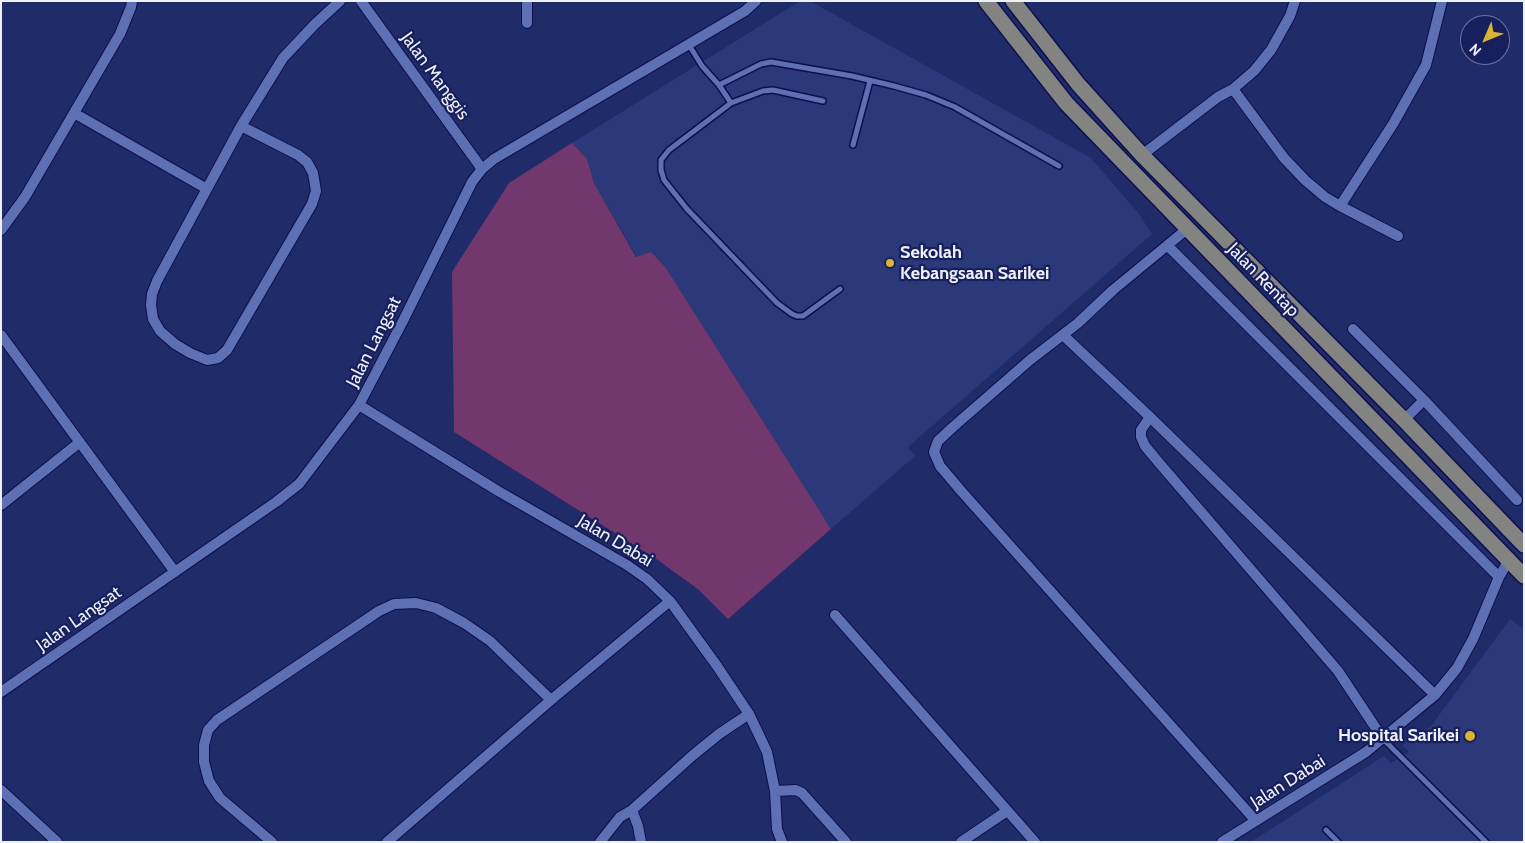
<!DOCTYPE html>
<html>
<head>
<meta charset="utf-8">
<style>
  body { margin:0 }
  #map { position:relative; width:1525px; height:843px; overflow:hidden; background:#202b69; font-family:Cabin,sans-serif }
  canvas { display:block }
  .frame { position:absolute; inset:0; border:2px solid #eef0f8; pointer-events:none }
  .north { position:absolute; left:1460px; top:15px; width:50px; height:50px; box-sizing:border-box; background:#17205d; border:1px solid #6d739b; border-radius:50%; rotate:225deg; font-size:14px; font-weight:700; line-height:20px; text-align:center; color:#eef0f8 }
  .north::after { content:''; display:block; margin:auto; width:18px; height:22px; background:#dab334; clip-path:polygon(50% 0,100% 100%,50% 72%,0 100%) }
</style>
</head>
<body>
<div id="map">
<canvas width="1525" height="843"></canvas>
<div class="frame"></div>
<div class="north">N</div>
</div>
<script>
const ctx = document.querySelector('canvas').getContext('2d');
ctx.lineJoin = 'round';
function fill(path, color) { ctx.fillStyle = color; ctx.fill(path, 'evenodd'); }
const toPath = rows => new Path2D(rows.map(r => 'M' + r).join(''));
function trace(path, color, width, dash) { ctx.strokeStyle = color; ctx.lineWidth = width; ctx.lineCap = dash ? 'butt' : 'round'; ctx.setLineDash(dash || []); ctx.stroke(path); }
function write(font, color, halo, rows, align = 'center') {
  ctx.font = font + ' Cabin,sans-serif'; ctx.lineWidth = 4.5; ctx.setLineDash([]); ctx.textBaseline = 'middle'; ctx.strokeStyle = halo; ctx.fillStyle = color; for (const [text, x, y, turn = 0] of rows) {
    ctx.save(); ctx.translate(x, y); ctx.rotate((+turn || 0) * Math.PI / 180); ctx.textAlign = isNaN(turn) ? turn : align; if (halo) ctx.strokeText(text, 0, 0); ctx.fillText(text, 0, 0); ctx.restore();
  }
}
const built = toPath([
  [800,1,810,1,1091,158,1139,214,1152,234,908,447,915,456,831,529,666,268,637,257,594,183,587,159,572,143],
  [1510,619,1524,629,1524,842,1251,842,1384,756,1391,763,1409,752,1402,745,1431,726]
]);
const green = toPath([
  [572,143,587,159,594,183,636,257,651,252,666,268,831,529,728,619,699,590,658,560,454,432,452,272,509,183]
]);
const lane = toPath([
  [689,45,702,66,719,85,761,64,771,62,852,76,894,86,926,95,955,107,1059,166],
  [719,85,731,103,669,150,661,160,661,170,664,180,687,209,777,303,792,314,797,316,803,316,840,289],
  [731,103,763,91,773,90,823,101],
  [853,145,870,81],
  [1383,739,1486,842],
  [1326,830,1338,842]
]);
const street = toPath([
  [361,1,482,169],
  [527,1,527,23],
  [1233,89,1284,158,1305,180,1325,197,1340,206,1393,124,1426,65,1442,1],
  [74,113,207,189],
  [241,126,298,155,307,162,313,173,316,191,312,204,227,350,218,358,207,360,190,353,175,344,160,331,153,319,151,305,152,294,157,281,241,126,283,58,315,24,340,1],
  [1142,155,1218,97,1233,89,1254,71,1271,50,1290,16,1295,1],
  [1340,206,1398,236],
  [1187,229,1113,290,1078,323,1030,360,953,427,938,441,934,452,940,466,962,492,1256,821],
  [1,230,25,197,120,34,131,7,132,1],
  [1168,246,1499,577],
  [1353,329,1424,400,1517,500],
  [1,335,175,572],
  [1063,335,1150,417,1435,695],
  [359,405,498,491,627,565,647,579,670,601,717,666,749,714,767,752,775,791,777,829,782,842],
  [1150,417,1141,430,1141,437,1145,446,1160,464,1338,671,1383,739],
  [1404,420,1424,400],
  [1,505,80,442],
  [835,615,1035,842],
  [1,692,276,502,299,484,359,405,403,321,472,182,482,169,494,159,745,11,756,1],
  [1,790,57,842],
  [775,791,796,790,802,793,846,842],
  [632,810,638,826,641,842],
  [272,842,220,798,209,781,204,762,204,745,208,730,217,720,379,611,394,604,416,603,436,608,464,623,490,641,551,700],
  [387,842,551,700,670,601],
  [600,842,620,817,632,810,692,756,719,734,749,714],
  [961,842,1007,811],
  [1222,842,1366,752,1435,695,1457,668,1473,639,1499,577,1509,560]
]);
const secondary = toPath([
  [986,1,1066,103,1524,576],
  [1013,1,1078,84,1142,155,1404,420,1524,545]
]);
const markers = [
  [890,263,5,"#dab334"],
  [1470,736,6,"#dab334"]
];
const streetNames = [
  ["Jalan Manggis",435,76,54],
  ["Jalan Rentap",1263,280,46],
  ["Jalan Langsat",374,342,-63],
  ["Jalan Dabai",615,541,31],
  ["Jalan Langsat",79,619,-35],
  ["Jalan Dabai",1288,782,-32]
];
const poiNames = [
  ["Sekolah",900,253],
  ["Kebangsaan Sarikei",900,274],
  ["Hospital Sarikei",1459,736,"right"]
];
fill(built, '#2b3879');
fill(green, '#72376c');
trace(lane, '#0c0f4b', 8);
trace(street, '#0c0f4b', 12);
trace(secondary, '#0c0f4b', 18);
trace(lane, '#5e70b4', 5);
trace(street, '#5e70b4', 10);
trace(secondary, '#838382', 15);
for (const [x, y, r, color] of markers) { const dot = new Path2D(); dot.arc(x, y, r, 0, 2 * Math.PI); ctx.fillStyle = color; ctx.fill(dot); trace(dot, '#17205d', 2); }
write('18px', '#eef0f8', '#17205d', streetNames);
write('bold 18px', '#eef0f8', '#17205d', poiNames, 'left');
</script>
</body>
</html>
